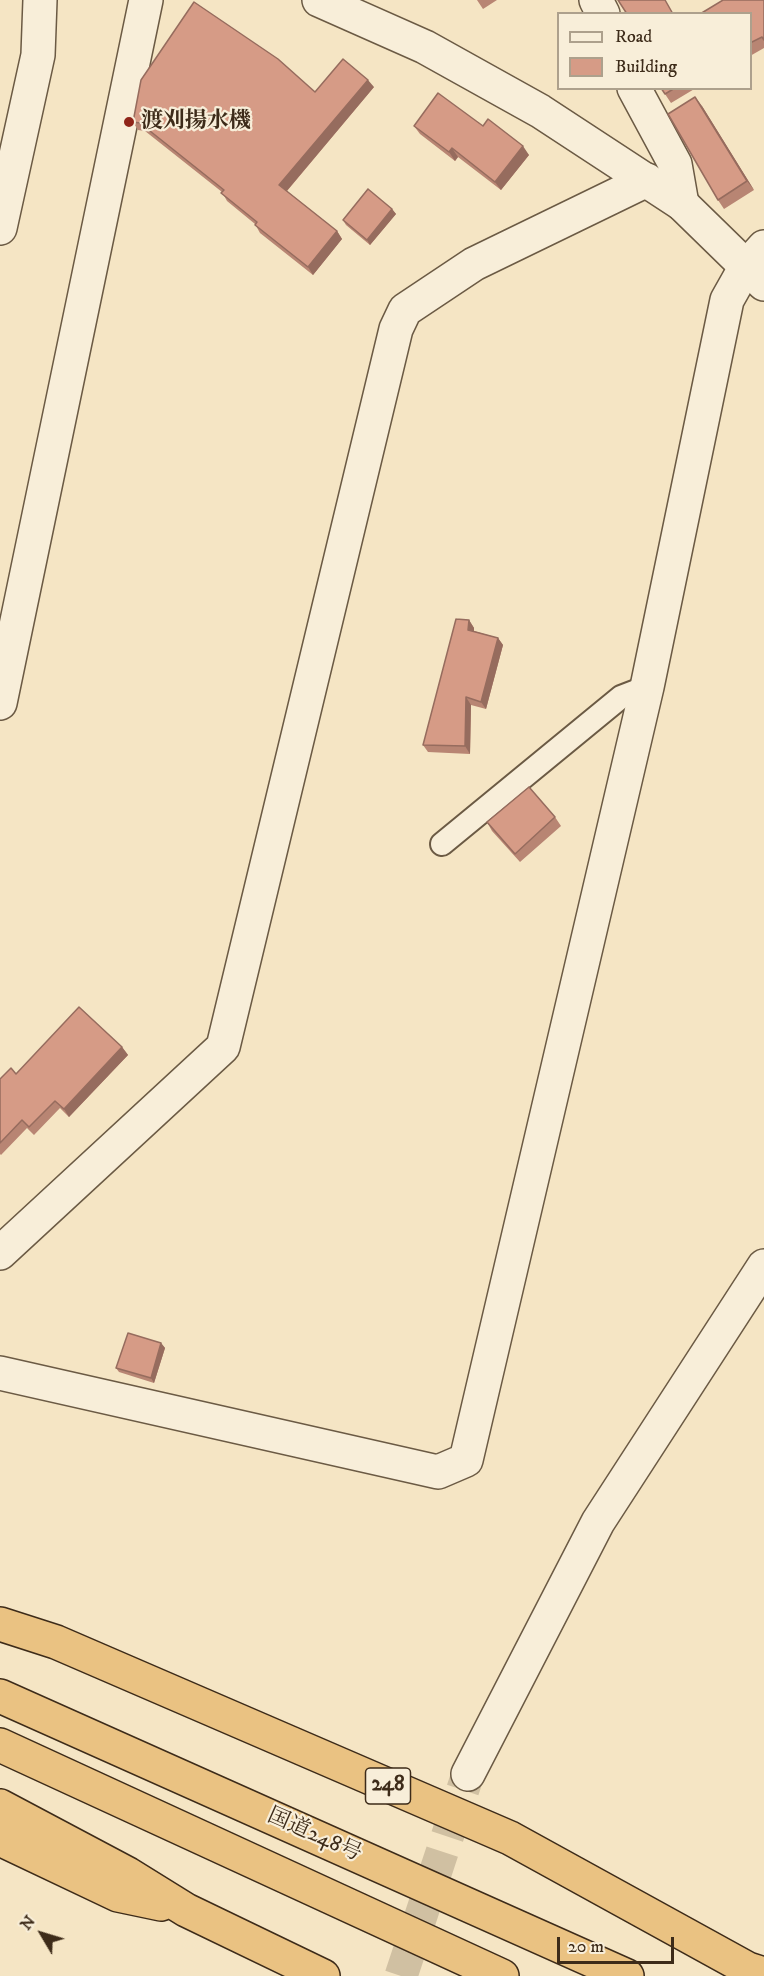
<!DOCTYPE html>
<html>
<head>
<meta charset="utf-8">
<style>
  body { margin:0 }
  #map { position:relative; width:764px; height:1976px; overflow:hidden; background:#f5e5c4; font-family:"IM FELL DW Pica",serif }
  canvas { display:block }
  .legend { position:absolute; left:557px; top:12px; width:195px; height:78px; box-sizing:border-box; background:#f8eed9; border:2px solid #ada08c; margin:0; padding:8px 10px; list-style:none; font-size:18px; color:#3d2b19 }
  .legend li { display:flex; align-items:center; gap:12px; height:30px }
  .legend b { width:30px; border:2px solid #ada08c }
  .north { position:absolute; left:12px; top:1904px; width:60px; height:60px; -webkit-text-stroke:4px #f8eed9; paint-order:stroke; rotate:308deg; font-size:16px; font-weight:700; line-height:24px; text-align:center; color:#3d2b19 }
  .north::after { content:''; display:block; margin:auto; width:21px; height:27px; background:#3d2b19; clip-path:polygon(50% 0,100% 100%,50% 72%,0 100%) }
  .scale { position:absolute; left:557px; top:1937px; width:117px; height:27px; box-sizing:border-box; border:3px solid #3d2b19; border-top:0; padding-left:8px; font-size:18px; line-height:21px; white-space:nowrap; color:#3d2b19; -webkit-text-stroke:4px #f8eed9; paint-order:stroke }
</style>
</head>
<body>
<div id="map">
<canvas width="764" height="1976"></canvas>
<ul class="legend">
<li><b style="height:8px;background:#f8eed9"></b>Road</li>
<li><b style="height:16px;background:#d69b86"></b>Building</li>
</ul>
<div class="north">N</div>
<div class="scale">20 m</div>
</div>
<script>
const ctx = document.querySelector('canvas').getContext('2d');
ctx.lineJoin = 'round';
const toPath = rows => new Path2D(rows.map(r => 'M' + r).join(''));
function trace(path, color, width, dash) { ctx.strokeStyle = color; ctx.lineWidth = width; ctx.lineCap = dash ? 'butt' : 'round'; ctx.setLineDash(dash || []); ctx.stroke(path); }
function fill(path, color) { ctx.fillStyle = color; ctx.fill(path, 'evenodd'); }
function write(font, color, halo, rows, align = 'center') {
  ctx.font = font + ' "IM FELL DW Pica","Noto Serif JP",serif'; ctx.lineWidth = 4.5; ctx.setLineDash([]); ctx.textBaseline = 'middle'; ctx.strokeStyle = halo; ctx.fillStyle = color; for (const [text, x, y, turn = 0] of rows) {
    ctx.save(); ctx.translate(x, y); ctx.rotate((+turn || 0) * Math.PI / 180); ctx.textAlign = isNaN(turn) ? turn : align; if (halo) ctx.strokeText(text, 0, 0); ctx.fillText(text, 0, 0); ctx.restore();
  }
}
const minorTunnel = toPath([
  [401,1976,468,1774]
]);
const service = toPath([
  [442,844,621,697,647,687]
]);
const minor = toPath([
  [596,0,603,14],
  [634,88,675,164,682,204],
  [0,228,38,55,40,0],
  [0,703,146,0],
  [0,1253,223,1047,396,329,405,310,474,264,647,180],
  [0,1373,438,1472,466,1460,647,687,727,300,745,268,764,247],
  [468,1774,598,1522,764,1266]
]);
const tertiary = toPath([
  [319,0,425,47,540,111,682,204,764,284]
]);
const trunk = toPath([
  [0,1624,56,1642,510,1838,748,1969,764,1974],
  [0,1696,627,1976],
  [0,1745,502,1976],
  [0,1806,128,1874,186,1910,323,1976],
  [0,1839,118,1895,161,1904]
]);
const wall = toPath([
  [477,0,497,0,483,9],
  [764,0,764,48,750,56,750,14],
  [374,87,287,191,337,231,342,239,313,275,260,233,255,224,227,201,222,192,145,131,138,130,133,122,315,92],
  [661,88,696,88,671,103],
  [702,106,754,190,724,209,718,200],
  [414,126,483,126,529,155,501,190,458,157,455,161,420,134],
  [392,209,396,214,370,245,346,225,343,220],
  [469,620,474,628,474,631,498,638,503,645,486,709,471,705,470,754,428,752,423,745],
  [555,817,561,826,520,862,492,831,487,822],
  [122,1047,128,1055,69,1117,60,1108,34,1135,27,1128,1,1155,0,1154,0,1079,16,1074],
  [161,1343,165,1348,154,1383,119,1372,116,1368]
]);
const shadedWall = toPath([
  [368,80,374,87,285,193,279,185],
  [695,97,702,106,754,190,747,181],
  [523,146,529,155,501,190,495,182],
  [452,148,458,157,455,161,449,152],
  [392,209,396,214,370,245,367,240],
  [337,231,342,239,313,275,308,267],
  [469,620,474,628,474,637,468,630],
  [498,638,503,645,486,709,481,702],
  [466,697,471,705,470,754,465,746],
  [122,1047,128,1055,69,1117,64,1109],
  [161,1343,165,1348,154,1383,151,1378]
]);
const building = toPath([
  [618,0,665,0,673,14,627,14,618,0],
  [723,0,764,0,764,40,762,37,750,43,750,14,700,14,723,0],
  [194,2,278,59,315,92,343,59,368,80,279,185,337,231,308,267,255,225,257,222,221,193,224,190,140,123,133,122,141,80,194,2],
  [661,88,675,88,665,94,661,88],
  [438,93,483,126,488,119,523,146,495,182,452,148,449,152,414,126,438,93],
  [695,97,747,181,718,200,668,114,695,97],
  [368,189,392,209,367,240,343,220,368,189],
  [456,619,469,620,468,630,498,638,481,702,466,697,465,746,423,745,456,619],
  [529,787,555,817,515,854,487,822,529,787],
  [79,1007,122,1047,64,1109,55,1101,29,1127,22,1120,0,1143,0,1079,11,1068,16,1074,79,1007],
  [128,1333,161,1343,151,1378,116,1368,128,1333]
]);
const markers = [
  [129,122,6,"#8f2418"]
];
const shields = [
  [388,1786,45]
];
const shieldNames = [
  ["248",388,1786]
];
const poiNames = [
  ["渡刈揚水機",141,122]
];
const streetNames = [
  ["国道248号",314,1836,24]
];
trace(minorTunnel, '#d0c0a2', 33, [33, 16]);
trace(service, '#6b5a44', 26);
trace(minor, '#6b5a44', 36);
trace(tertiary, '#6b5a44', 36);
trace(trunk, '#3d2b19', 36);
trace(service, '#f8eed9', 22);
trace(minor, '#f8eed9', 33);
trace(tertiary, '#f8eed9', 33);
trace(trunk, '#eac282', 33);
fill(wall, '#b88573');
fill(shadedWall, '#966c5e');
fill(building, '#d69b86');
trace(building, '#966c5e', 1.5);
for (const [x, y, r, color] of markers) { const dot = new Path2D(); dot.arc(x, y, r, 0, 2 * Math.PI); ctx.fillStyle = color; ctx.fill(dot); trace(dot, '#f8eed9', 2); }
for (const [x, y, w] of shields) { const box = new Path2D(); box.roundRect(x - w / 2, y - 18, w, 36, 4.5); ctx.fillStyle = '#f8eed9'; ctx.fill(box); trace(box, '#3d2b19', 1.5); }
write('bold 21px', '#3d2b19', null, shieldNames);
write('bold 22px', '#3d2b19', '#f8eed9', poiNames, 'left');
write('22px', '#3d2b19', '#f8eed9', streetNames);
</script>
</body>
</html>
